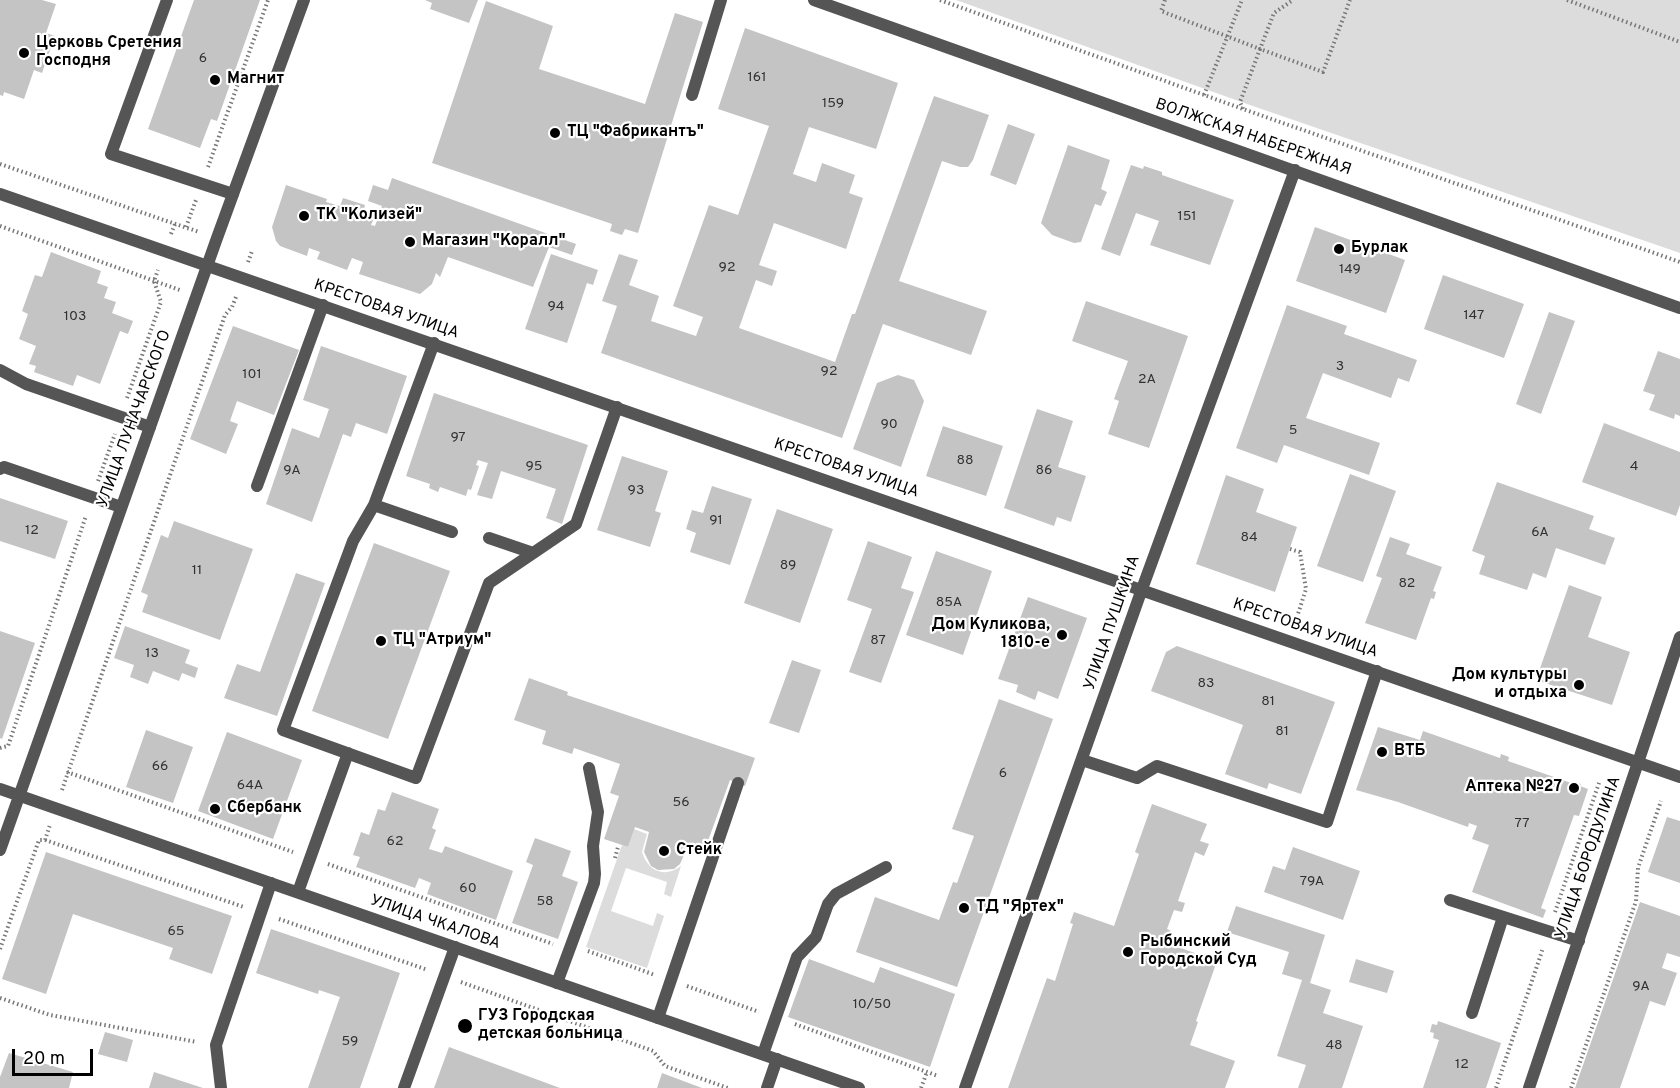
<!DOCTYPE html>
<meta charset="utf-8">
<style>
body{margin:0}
#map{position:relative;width:1680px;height:1088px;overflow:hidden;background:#fff;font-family:Overpass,sans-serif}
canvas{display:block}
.scale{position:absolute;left:12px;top:1049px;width:81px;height:27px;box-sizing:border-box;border:3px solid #000;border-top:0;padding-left:8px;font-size:18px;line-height:21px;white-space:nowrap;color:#000;-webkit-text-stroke:4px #fff;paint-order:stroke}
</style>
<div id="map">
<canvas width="1680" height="1088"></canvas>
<div class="scale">20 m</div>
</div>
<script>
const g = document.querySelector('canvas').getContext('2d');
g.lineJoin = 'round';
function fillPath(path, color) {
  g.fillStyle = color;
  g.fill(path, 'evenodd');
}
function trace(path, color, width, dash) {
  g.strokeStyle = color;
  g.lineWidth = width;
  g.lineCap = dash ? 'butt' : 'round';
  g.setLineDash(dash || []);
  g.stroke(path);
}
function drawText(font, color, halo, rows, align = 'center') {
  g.font = font + ' Overpass,sans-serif';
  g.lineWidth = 4.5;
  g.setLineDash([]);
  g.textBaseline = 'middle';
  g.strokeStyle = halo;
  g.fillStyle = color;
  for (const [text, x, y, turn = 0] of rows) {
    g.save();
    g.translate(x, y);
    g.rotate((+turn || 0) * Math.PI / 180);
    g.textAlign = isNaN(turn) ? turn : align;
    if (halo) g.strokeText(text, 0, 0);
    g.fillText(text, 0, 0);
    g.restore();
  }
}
fillPath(new Path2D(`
 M956 0H1680V253L1247 104Z
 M634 829 647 834 642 852C648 872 665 878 681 866L671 897 664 894 667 882 626 868 611 911 653 926 657 913 664 916 647 968 586 947 622 845 628 847Z`), '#dcdcdc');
fillPath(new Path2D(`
 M0 0H42L56 4 46 33 55 36 42 73 34 70 24 99 4 92 3 96 0 95Z
 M194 0H260L217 121 211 119 200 148 148 129Z
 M425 0H478L469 23 430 9 432 3Z
 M486 1 553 26 539 69 645 104 675 13 703 22 638 233 625 229 622 235 610 231 612 224 432 163Z
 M745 28 898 83 876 149 809 127 793 174 816 182 822 163 855 175 849 193 863 198 846 249 774 223 759 265 777 271 772 286 756 280 739 328 835 362 852 314H855L934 96 989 115 973 160 968 167H960L942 161 899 281 987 311 971 355 883 324 842 438 601 353 617 306 602 301 619 254 638 260 629 285 659 296 651 321 696 336 703 317 673 306 709 205 738 215 769 126 718 109Z
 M1008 124 1035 134 1016 185 990 175Z
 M1068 145 1110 160 1101 189 1107 192 1101 206 1095 204 1081 242 1074 243 1052 235 1041 223Z
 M1131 165 1143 169 1144 166 1162 172V175L1234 200 1210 265 1150 245 1159 221 1136 213 1120 256 1101 249Z
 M392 178 576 244 572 255 549 247 533 287 448 257 440 277 436 273 432 284 420 294 359 274 363 262 352 258 347 270 317 259 320 252 309 248 307 256 280 246 276 241 272 227 286 185 327 199 326 202 340 206 343 198 365 205 363 214 374 218 371 225 375 226 382 206 368 201 373 185 388 190Z
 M1315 227 1405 260 1386 313 1296 281Z
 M51 252 101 271 97 283 108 287 104 298 116 302 112 313 133 321 128 334 120 331 100 384 77 375 73 386 34 372 36 366 29 364 36 346 19 339 28 314 22 311 35 275 42 277Z
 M551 254 598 270 593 285 587 283 567 343 525 329Z
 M1443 275 1524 304 1504 358 1424 329Z
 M1086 301 1188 336 1149 448 1108 434 1119 401 1114 399 1128 361 1072 341Z
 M1287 305 1347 326 1344 334 1417 360 1409 382 1398 378 1391 398 1323 373 1306 418 1380 443 1369 475 1284 445 1277 463 1236 448Z
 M1549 312 1575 321 1541 414 1516 404Z
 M233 326 299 350 274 415 237 401 230 421 238 424 226 454 190 439Z
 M321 346 407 376 387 434 356 423 351 437 343 434 312 522 266 504 292 428 319 438 329 409 303 400Z
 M1658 351 1680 359V416L1675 414 1674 419 1649 410 1655 395 1643 391Z
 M898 375 914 380 924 401 901 467 853 449 877 383Z
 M434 393 588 445 562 524 546 518 556 489 501 471 492 499 477 495 488 463 478 460 476 465 479 466 471 490 468 489 466 496 440 487 438 492 429 488 430 484 406 476Z
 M1037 409 1073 421 1058 467 1086 476 1071 522 1057 517 1054 526 1004 508Z
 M1604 423 1680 452V505L1676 516 1582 482Z
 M943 426 1003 446 986 496 926 476Z
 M622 456 668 471 655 511 661 513 650 547 597 530Z
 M1350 474 1396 491 1363 582 1317 566Z
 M1226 475 1264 489 1256 512 1297 527 1275 592 1196 564Z
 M1497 482 1594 516 1589 529 1615 538 1605 565 1556 548 1546 578 1533 573 1527 590 1479 574 1485 556 1472 551Z
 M712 486 752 499 730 565 690 552 696 533 686 529 692 510 703 513Z
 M0 498 68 521 55 559 0 541Z
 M777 509 833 529 800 623 744 603Z
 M174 521 253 549 220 640 142 612 148 595 141 592 161 535 168 538Z
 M1390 537 1410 544 1406 554 1442 567 1433 591 1436 592 1434 599 1431 598 1416 640 1365 623 1382 578 1376 576Z
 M868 541 912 557 901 588 914 592 881 683 849 672 872 609 847 600Z
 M374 543 450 571 388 739 312 711Z
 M936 551 992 571 963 655 906 635Z
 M296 573 325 583 277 716 224 698 237 664 260 672Z
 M1569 585 1602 597 1588 637 1630 652 1612 705 1536 680Z
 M1028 597 1087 618 1058 699 1038 691 1035 700 1016 692 1018 685 998 679Z
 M125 626 190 650 185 663 198 668 195 678 182 673 179 681 153 671 148 684 130 677 134 665 114 658Z
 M0 631 35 643 2 739 0 738Z
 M1177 646 1335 702 1301 794 1269 783 1267 789 1225 774 1243 725 1151 691 1166 652Z
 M792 660 821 670 799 733 769 723Z
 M529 678 568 692 567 695 755 758 745 786 730 780 704 852 688 846 680 864 674 869 658 870 651 866 644 852 649 832 635 827 628 847 604 839 619 796 610 793 620 764 574 748 572 754 542 744 546 731 514 720Z
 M999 699 1053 719 957 987 856 952 875 897 939 920 953 882 957 883 974 836 952 829Z
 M1378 727 1420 740 1423 731 1500 758 1501 754 1509 757 1508 761 1574 784 1575 782 1581 784 1580 786 1588 789 1579 816 1574 815 1541 908 1546 910 1543 918 1472 892 1489 845 1472 839 1477 826 1469 823 1468 827 1398 802 1356 790Z
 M146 730 193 747 173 803 126 787Z
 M227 732 302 760 273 839 198 811Z
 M392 792 439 809 432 828 436 830 429 849 442 853 445 846 513 871 496 920 427 894 431 883 419 878 415 888 356 867 360 857 353 855 361 832 369 835 378 809 385 811Z
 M1152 804 1207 824 1200 841 1209 844 1204 856 1195 852 1178 901 1185 903 1182 912 1174 910 1167 929 1171 931 1167 943 1217 961 1196 1021 1198 1022 1190 1045 1235 1061 1225 1088H1008L1047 978 1055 981 1073 924 1070 923 1074 912 1114 926 1139 854 1135 852Z
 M1667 817 1680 821V883L1648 872Z
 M535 838 571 851 562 876 578 882 558 939 512 923 533 865 526 862Z
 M1293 847 1360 871 1343 920 1264 892 1273 866 1285 870Z
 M46 852 232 916 212 974 169 959 173 948 73 914 46 994 2 979Z
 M1640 902 1680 916V957L1667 953 1662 968 1677 973 1665 1006 1650 1001 1620 1088H1575Z
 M1236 906 1325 935 1310 983 1331 990 1323 1013 1363 1026 1342 1088H1298L1306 1065 1277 1056 1302 980 1282 974 1289 952 1227 932Z
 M271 929 400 973 360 1088H308L340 997 319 990 318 994 256 973Z
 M809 959 874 983 880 967 955 994 930 1067 788 1017Z
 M1356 959 1394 971 1387 993 1349 982Z
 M1438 1021 1501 1043 1486 1088H1423L1439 1040 1433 1038 1434 1033 1430 1032 1432 1024 1437 1025Z
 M105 1032 133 1040 127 1062 98 1054Z
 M449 1047 560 1088H434Z
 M9 1053 73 1072 69 1088H0V1077Z
 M154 1072 203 1088H149Z
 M662 1073 702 1088H657Z`), '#c4c4c4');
trace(new Path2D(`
 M940 0 1243 109 1680 262
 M1165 0 1161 11 1260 49 1274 13 1293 0
 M1567 0 1680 42
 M1204 95 1242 0
 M1243 109 1240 102 1260 49 1323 72 1350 0
 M0 164 199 232
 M208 167 268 0
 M0 226 180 290
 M186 227 196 200
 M171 234 175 224
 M248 262 252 251
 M127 398 161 302 154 281 158 270
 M98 481 115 434
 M1290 549 1300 552 1306 589 1298 614
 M0 748 8 746 86 516
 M67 772 293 852
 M62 790 225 315 232 307 236 297
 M45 840 244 907
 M615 858 618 847
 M328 864 553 944
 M1555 912 1600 780
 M279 919 428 970
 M0 949 39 840H45L50 825
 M588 951 655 975
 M461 982 653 1051 665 1066 728 1088
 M687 986 759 1012
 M0 998 50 1015 197 1042
 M795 1024 938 1076
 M921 1088 927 1072
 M1496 1088 1543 948
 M1571 1088 1636 901 1638 868 1661 801`), '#777', 4, [1.5, 3]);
trace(new Path2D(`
 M167 0 111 154 233 194
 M692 95 721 0
 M434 343 374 505 452 532
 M0 370 26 384 150 427
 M0 469 4 467 121 507
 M257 486 323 305
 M374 505 353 541 283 730 416 778 489 583 576 524 617 407
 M489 538 533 553
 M1082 760 1137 778 1157 766 1327 822 1377 671
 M298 892 348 753
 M1450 900 1579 941
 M557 983 594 883 595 874 593 846 598 812 589 768
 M1472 1013 1503 917
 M658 1018 738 783
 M763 1054 797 957 816 937 828 904 836 894 886 867
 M221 1088 216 1045 271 883
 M404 1088 455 947
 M767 1088 777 1059`), '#555', 12);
trace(new Path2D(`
 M1529 1088 1680 637`), '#555', 12);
trace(new Path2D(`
 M814 0 1680 308
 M0 194 1680 777
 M0 789 859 1088
 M0 850 217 238 304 0
 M965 1088 1142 589 1295 170`), '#555', 12);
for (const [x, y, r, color] of [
 [24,53,6,"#000"],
 [215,80,6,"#000"],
 [555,133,6,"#000"],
 [304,216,6,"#000"],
 [410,242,6,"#000"],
 [1339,249,6,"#000"],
 [1062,635,6,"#000"],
 [381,641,6,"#000"],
 [1579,685,6,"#000"],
 [1382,752,6,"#000"],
 [1574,788,6,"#000"],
 [215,809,6,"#000"],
 [664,851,6,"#000"],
 [964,908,6,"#000"],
 [1128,952,6,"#000"],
 [465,1026,8,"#000"]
]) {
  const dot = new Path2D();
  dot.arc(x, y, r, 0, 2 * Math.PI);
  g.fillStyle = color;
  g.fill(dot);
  trace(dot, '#fff', 2);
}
drawText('14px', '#313131', null, [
 ["6",203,59],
 ["161",757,78],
 ["159",833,104],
 ["151",1187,217],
 ["92",727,268],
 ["149",1350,270],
 ["94",556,307],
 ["147",1474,316],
 ["103",75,317],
 ["3",1340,367],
 ["92",829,372],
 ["101",252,375],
 ["2А",1147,380],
 ["90",889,425],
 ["5",1293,431],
 ["97",458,438],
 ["88",965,461],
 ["95",534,467],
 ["4",1634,467],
 ["9А",292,471],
 ["86",1044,471],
 ["93",636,491],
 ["91",716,521],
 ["12",32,531],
 ["6А",1540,533],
 ["84",1249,538],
 ["89",788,566],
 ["11",197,571],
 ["82",1407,584],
 ["85А",949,603],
 ["87",878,641],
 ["13",152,654],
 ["83",1206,684],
 ["81",1268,702],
 ["81",1282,732],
 ["66",160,767],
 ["6",1003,774],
 ["64А",250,786],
 ["56",681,803],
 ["77",1522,824],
 ["62",395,842],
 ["79А",1312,882],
 ["60",468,889],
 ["58",545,902],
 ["65",176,932],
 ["9А",1641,987],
 ["10/50",872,1005],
 ["59",350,1042],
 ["48",1334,1046],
 ["12",1462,1065]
]);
drawText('bold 16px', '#000', '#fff', [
 ["Церковь Сретения",36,44],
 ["Господня",36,62],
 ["Магнит",227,80],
 ["ТЦ \"Фабрикантъ\"",567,133],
 ["ТК \"Колизей\"",316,216],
 ["Магазин \"Коралл\"",422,242],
 ["Бурлак",1351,249],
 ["Дом Куликова,",1050,626,"right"],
 ["1810-е",1050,644,"right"],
 ["ТЦ \"Атриум\"",393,641],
 ["Дом культуры",1567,676,"right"],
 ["и отдыха",1567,694,"right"],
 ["ВТБ",1394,752],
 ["Аптека №27",1562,788,"right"],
 ["Сбербанк",227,809],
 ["Стейк",676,851],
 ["ТД \"Яртех\"",976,908],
 ["Рыбинский",1140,943],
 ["Городской Суд",1140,961],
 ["ГУЗ Городская",478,1017],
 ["детская больница",478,1035]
], 'left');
drawText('16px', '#000', '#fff', [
 ["ВОЛЖСКАЯ НАБЕРЕЖНАЯ",1253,138,19],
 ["КРЕСТОВАЯ УЛИЦА",386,310,19],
 ["УЛИЦА ЛУНАЧАРСКОГО",135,419,-70],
 ["КРЕСТОВАЯ УЛИЦА",846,469,19],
 ["УЛИЦА ПУШКИНА",1113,623,-71],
 ["КРЕСТОВАЯ УЛИЦА",1305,629,19],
 ["УЛИЦА БОРОДУЛИНА",1589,858,-71],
 ["УЛИЦА ЧКАЛОВА",435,923,19]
]);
</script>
